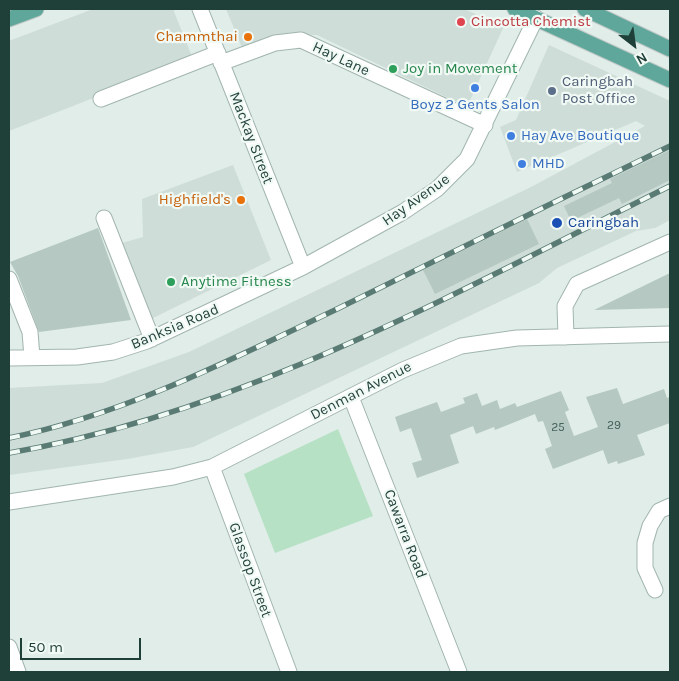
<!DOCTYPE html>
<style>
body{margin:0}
#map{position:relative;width:679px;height:681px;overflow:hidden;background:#e0ede8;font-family:Karla,sans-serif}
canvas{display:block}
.frame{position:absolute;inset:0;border:10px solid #1f3f39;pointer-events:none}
.north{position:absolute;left:609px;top:20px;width:50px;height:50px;-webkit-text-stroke:4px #f1f9f5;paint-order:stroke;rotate:150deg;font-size:14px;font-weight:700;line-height:20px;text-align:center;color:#1f3f39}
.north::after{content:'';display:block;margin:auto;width:18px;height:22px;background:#1f3f39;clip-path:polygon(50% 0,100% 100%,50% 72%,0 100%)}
.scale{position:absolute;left:20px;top:638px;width:121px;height:22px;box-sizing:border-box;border:2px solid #1f3f39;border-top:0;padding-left:6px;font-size:15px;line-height:18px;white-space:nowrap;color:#1f3f39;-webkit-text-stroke:4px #f1f9f5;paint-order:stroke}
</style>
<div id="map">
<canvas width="679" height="681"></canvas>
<div class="frame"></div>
<div class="north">N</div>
<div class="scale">50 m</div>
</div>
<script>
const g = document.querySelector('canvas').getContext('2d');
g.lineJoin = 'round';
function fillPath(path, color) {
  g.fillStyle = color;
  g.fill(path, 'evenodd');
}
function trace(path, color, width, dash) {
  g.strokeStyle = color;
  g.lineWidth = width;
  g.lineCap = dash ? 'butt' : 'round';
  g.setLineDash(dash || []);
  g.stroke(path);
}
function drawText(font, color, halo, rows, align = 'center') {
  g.font = font + ' Karla,sans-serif';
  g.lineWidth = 4.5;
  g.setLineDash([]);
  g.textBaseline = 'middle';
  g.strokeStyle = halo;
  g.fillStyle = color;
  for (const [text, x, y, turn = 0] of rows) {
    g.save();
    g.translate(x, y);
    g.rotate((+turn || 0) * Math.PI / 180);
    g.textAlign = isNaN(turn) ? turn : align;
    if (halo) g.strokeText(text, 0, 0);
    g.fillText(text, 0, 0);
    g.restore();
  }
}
fillPath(new Path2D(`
 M93 9H173L193 59 9 131V41Z
 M226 9H464L504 26 467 107 317 35 282 34 243 50Z
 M549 45 670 101V220L655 228 636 231 557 268 539 283 193 447 127 459 9 475V388L102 383 189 352 533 186 645 126 636 121 517 172 500 127 516 120Z
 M233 165 271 260 151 319 122 243 143 237 142 199Z`), '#ceddd7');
fillPath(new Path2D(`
 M338 429 373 516 275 553 244 474Z`), '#b6e1c5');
fillPath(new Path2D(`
 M670 150V180L622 204 619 198 571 221 564 206 612 183 610 179Z
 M527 219 539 244 435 294 423 270Z
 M98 228 131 320 39 332 18 276 10 262Z
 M670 273V308L594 310Z
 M617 388 623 404 664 389 667 398 670 397V423L637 435 645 455 618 464 617 461 608 464 603 450 553 469 545 449 552 446 543 421 538 422 535 414 495 430 494 427 476 434 473 426 450 435 459 463 417 478 412 463 422 460 411 428 400 432 395 417 437 402 441 412 465 403 463 398 477 393 482 406 497 400 500 409 515 403 517 407 561 391 569 410 565 412 574 436 598 427 586 397Z`), '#b5c8c1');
const minor = new Path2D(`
 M200 9 303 267
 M221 63 275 43 301 40 485 125
 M101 99 218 53
 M104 218 152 339
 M9 279 30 332 32 357
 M566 337 565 306 577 284 670 242
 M9 358 77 357 113 352 147 341 303 267 403 212 437 189 467 159 536 18
 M351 397 459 672
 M212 467 289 672
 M9 502 173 477 212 467 403 370 461 346 517 338 670 334
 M655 590 645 568V543L650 526 659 511 670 506
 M9 647 18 672`);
const major = new Path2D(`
 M515 9 670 80
 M585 9 670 49
 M9 19 36 9`);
trace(minor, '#a2b5b0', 17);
trace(major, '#c0c9c8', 17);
trace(minor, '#fff', 15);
trace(major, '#5fa79a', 15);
const rail = new Path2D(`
 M9 438C123 415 230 360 335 310 447 255 558 200 670 146
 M9 453C245 412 458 291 670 186`);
trace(rail, '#597b74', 5.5);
trace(rail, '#f1f9f5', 4, [11]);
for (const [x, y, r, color] of [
 [461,22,5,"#e0444e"],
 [248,37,5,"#e8710a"],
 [393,69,5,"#2e9e5b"],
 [475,88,5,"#3f7fe0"],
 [552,91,5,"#5c6f8a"],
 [511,136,5,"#3f7fe0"],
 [522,164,5,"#3f7fe0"],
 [241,200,5,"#e8710a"],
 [557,223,6,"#1a4fb4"],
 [171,282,5,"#2e9e5b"]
]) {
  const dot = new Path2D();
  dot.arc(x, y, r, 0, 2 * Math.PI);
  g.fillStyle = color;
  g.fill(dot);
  trace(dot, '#f1f9f5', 2);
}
drawText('12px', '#44615b', null, [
 ["29",614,426],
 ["25",558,428]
]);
drawText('15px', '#be3a42', '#f1f9f5', [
 ["Cincotta Chemist",471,22]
], 'left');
drawText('15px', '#c56008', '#f1f9f5', [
 ["Chammthai",238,37],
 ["Highfield's",231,200]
], 'right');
drawText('15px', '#1f3f39', '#f1f9f5', [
 ["Hay Lane",341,59,25],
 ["Mackay Street",251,138,69],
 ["Hay Avenue",416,200,-35],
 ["Banksia Road",175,327,-23],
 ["Denman Avenue",361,391,-27],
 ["Cawarra Road",405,534,69],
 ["Glassop Street",250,570,70]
]);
drawText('15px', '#27864d', '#f1f9f5', [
 ["Joy in Movement",403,69],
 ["Anytime Fitness",181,282]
], 'left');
drawText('15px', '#4e5e75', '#f1f9f5', [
 ["Caringbah",562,82],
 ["Post Office",562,99]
], 'left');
drawText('15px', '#366cbe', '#f1f9f5', [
 ["Boyz 2 Gents Salon",475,105,"center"],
 ["Hay Ave Boutique",521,136],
 ["MHD",532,164]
], 'left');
drawText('15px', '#164399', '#f1f9f5', [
 ["Caringbah",568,223]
], 'left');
</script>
